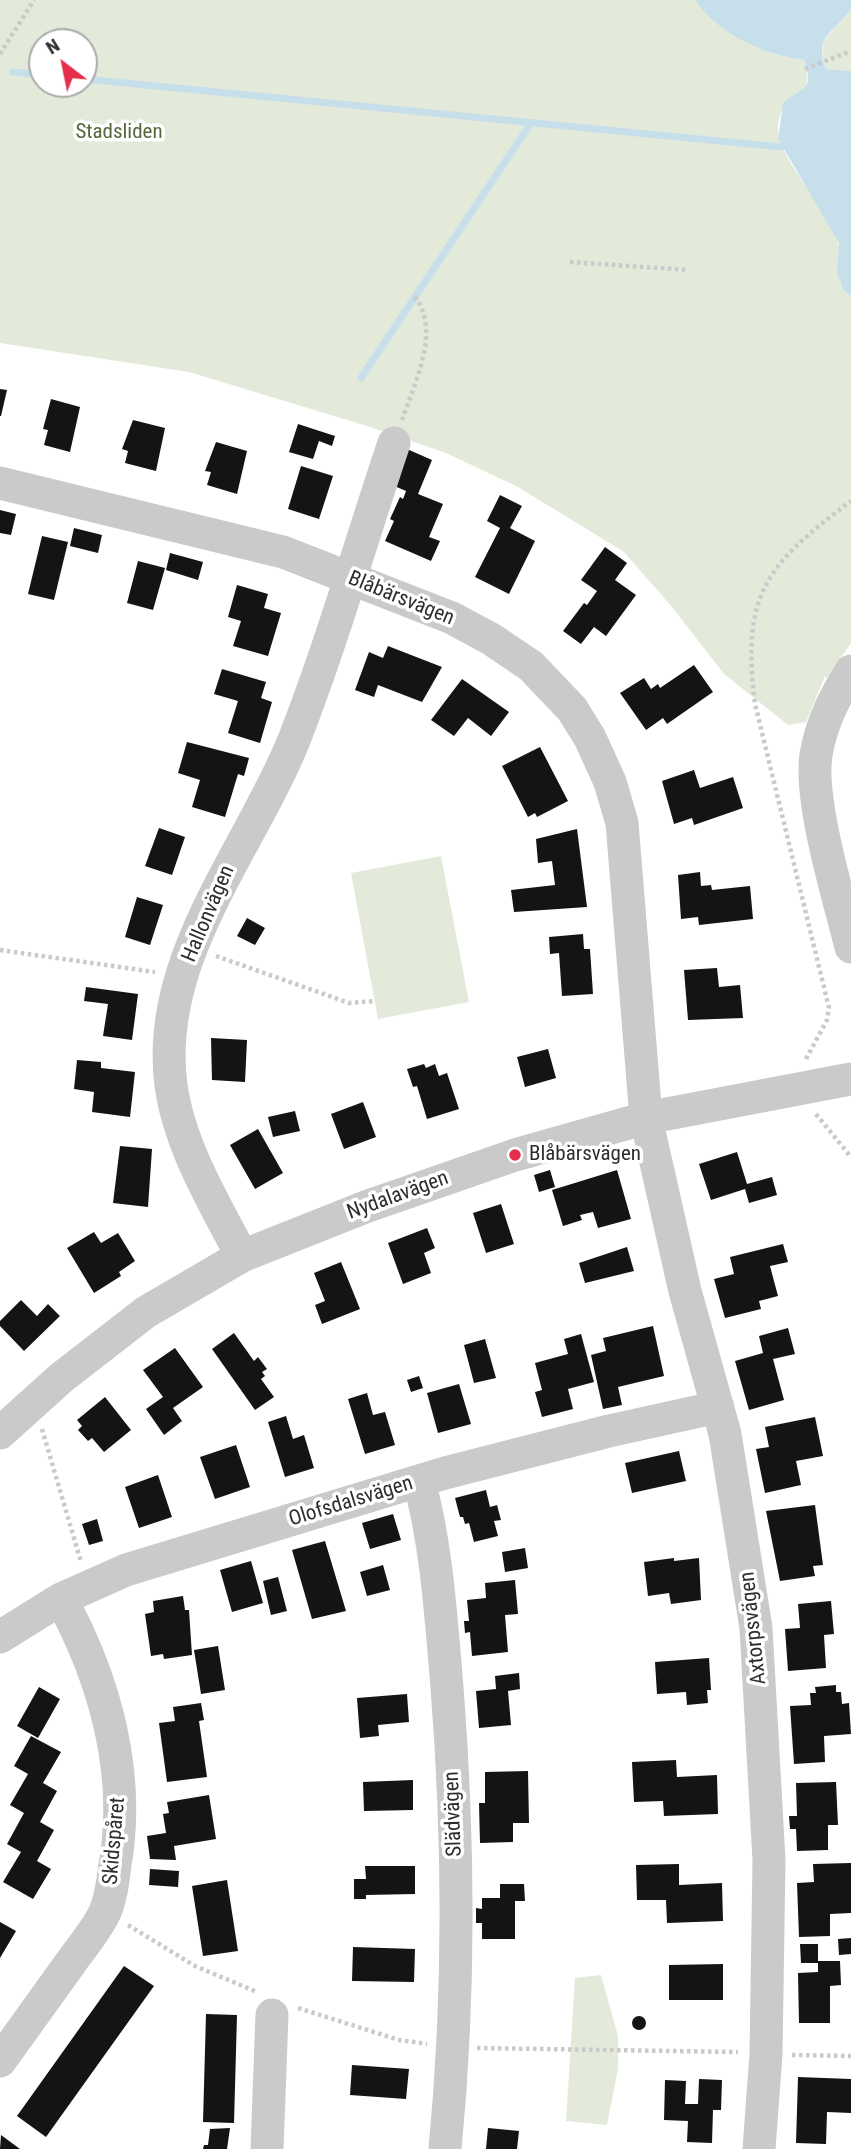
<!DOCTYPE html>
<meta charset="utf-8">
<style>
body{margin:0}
#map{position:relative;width:851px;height:2149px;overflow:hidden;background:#fff;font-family:"Roboto Condensed",sans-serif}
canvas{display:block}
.north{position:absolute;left:28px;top:28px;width:70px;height:70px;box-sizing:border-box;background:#fff;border:2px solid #ababab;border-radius:50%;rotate:328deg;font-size:19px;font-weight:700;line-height:28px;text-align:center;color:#2d2d2d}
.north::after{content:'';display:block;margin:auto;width:24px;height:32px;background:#e32f4c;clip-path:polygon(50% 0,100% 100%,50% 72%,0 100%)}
</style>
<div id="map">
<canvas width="851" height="2149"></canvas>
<div class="north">N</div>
</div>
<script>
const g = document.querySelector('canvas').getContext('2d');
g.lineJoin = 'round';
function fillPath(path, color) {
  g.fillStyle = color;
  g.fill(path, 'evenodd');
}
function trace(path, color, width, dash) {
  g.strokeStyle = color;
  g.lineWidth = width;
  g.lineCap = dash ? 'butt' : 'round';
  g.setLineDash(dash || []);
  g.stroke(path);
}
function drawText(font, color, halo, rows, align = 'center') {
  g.font = font + ' "Roboto Condensed",sans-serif';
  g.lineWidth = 7;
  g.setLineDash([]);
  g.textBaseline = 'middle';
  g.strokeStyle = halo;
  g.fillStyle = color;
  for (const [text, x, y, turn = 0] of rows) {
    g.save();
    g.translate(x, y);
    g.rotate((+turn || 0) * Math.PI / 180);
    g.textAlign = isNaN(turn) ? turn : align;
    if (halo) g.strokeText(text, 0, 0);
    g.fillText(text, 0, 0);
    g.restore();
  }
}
fillPath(new Path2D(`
 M0 0H695C716 30 769 57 804 60 819 103 782 84 778 127 776 157 829 209 838 242 844 262 830 280 851 296V643L827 678 825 676 806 722 788 725 724 674 672 607 624 552 518 487 446 453 367 426 189 372 0 343ZM42 42H84V84H42Z
 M851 9V71L826 69C814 34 835 35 851 9Z
 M441 856 469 1002 378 1019 351 873Z
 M601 1975 618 2036V2069L607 2125 566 2121 575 1978Z`), '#e4eada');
fillPath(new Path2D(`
 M695 0H851V9C835 34 813 34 826 69L851 71V296L844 291 837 273 839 243 778 139 783 103C803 86 815 91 804 60 765 55 718 34 695 0Z`), '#c6dfea');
trace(new Path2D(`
 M13 72 42 75
 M84 79 781 147
 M361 378 531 123`), '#c6dfea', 7);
fillPath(new Path2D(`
 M0 389 7 390 1 416H0Z
 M51 399 80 407 70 452 44 445 48 430 43 429Z
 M133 420 165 428 156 471 125 463 128 451 122 449Z
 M298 424 335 436 332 446 319 441 313 459 289 452Z
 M216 442 247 451 237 494 207 485 211 472 205 471Z
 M407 449 432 460 418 494 443 504 429 537 440 541 431 561 385 541 394 521 390 519 400 497 403 499 406 491 392 485Z
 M301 466 333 476 319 519 288 509Z
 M500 495 522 506 510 528 535 541 509 594 475 577 500 528 487 521Z
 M0 510 16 514 11 535 0 533Z
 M74 528 102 535 98 553 70 546Z
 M42 536 68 542 54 600 28 594Z
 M605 547 627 563 615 580 636 595 606 636 594 627 581 644 563 631 584 603 587 605 597 591 581 580Z
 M170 553 203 562 198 580 166 570Z
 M138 561 165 568 153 610 127 603Z
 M237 585 268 594 264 608 281 613 268 656 233 646 241 621 228 617Z
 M388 646 442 667 422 702 378 685 374 697 355 690 369 652 383 658Z
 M694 665 713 692 667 724 663 718 646 730 620 693 644 678 651 689 658 684 660 688Z
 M222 669 266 682 261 698 272 702 260 743 228 733 238 701 214 694Z
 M462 679 509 712 491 736 468 718 454 736 431 720Z
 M187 742 249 758 244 776 238 774 225 817 192 807 200 780 178 773Z
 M540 747 568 801 537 817 535 813 528 817 502 766Z
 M694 770 700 788 733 777 743 808 694 825 692 818 674 824 662 781Z
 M159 828 185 837 172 875 145 866Z
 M577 829 587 907 514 912 511 890 555 885 552 861 538 863 536 839Z
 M700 872 701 886 711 885 712 890 750 886 753 919 699 925 698 917 681 919 678 875Z
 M137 897 163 905 150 945 125 937Z
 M247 918 265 928 255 945 237 936Z
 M583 934 584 949H590L593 994 562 996 559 953 550 954 549 937Z
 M717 968 719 987 740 985 743 1018 688 1020 684 970Z
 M86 987 138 994 132 1040 103 1036 108 1004 84 1001Z
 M211 1038 247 1040 245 1082 212 1080Z
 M548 1049 556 1078 525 1087 517 1057Z
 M77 1060 101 1062V1068L135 1072 130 1117 92 1112 94 1092 74 1089Z
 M424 1064 426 1068 435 1064 439 1076 447 1073 459 1109 427 1119 417 1086 413 1087 407 1069Z
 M363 1102 376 1137 344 1149 331 1114Z
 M295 1111 300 1131 273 1137 268 1117Z
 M258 1129 283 1173 255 1189 230 1145Z
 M120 1146 152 1149 148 1207 113 1203Z
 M737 1152 747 1184 772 1177 777 1195 749 1203 745 1189 711 1200 699 1164Z
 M550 1170 555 1187 539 1192 534 1175Z
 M617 1170 631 1219 598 1228 593 1212 580 1215 582 1220 563 1226 552 1190Z
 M501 1204 514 1244 486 1253 473 1213Z
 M427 1228 435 1248 424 1253 431 1273 403 1284 388 1243Z
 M94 1232 101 1243 118 1233 135 1261 119 1272 121 1276 94 1293 67 1248Z
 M783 1244 788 1262 770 1266 778 1296 759 1301 761 1309 725 1318 714 1279 734 1274 730 1257Z
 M627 1247 634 1271 585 1283 579 1263Z
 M341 1262 360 1309 322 1324 315 1305 325 1301 314 1273Z
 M21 1300 37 1316 48 1304 60 1316 24 1351 0 1326V1321Z
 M653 1326 664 1376 618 1387 622 1405 603 1409 591 1355 606 1351 603 1338Z
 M788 1328 795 1354 773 1359 784 1400 749 1410 735 1361 763 1353 759 1336Z
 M234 1333 254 1361 258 1357 267 1369 262 1372 265 1376 261 1379 274 1397 255 1410 212 1349Z
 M581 1334 594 1382 568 1389 573 1409 542 1417 535 1392 542 1390 535 1363 568 1354 564 1339Z
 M485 1339 496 1378 474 1383 464 1345Z
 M175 1348 203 1387 173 1408 182 1421 164 1435 146 1409 163 1397 143 1370Z
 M419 1376 423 1388 411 1392 407 1380Z
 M459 1384 471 1424 438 1433 427 1393Z
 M367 1393 373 1415 385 1412 395 1445 365 1454 348 1399Z
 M105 1397 131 1430 104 1452 92 1438 88 1441 78 1430 82 1426 77 1420Z
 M286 1416 293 1439 304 1435 314 1468 285 1477 268 1422Z
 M815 1417 823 1456 796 1461 801 1485 765 1493 756 1449 769 1447 765 1427Z
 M236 1445 250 1487 215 1499 200 1457Z
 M679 1451 686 1481 632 1493 625 1463Z
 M158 1475 172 1517 139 1528 125 1487Z
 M486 1490 490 1507 497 1505 501 1520 494 1521 498 1536 474 1542 469 1523 465 1524 463 1517H460L455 1498Z
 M815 1505 823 1565 813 1566 815 1576 780 1581 766 1511Z
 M393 1514 401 1540 370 1549 362 1523Z
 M97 1519 103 1541 89 1545 82 1524Z
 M325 1541 346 1611 312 1619 292 1550Z
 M525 1548 528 1568 505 1572 502 1552Z
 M674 1558V1561L699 1558 701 1600 671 1604 669 1593 648 1596 644 1562Z
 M251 1561 263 1603 232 1612 220 1570Z
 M383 1565 390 1590 367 1596 360 1572Z
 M278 1577 287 1611 271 1615 263 1581Z
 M515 1580 518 1614 505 1615 508 1652 472 1656 470 1632 465 1633 464 1621H469L467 1600 486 1598 485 1583Z
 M183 1596 185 1610H189L192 1655 164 1659 163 1654 151 1656 145 1614 154 1612 153 1601Z
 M831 1601 834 1634 824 1635 826 1668 788 1671 785 1629 800 1628 798 1604Z
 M218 1646 225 1690 201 1694 194 1650Z
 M709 1658 711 1690H707L708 1703 687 1705 686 1692 657 1694 655 1662Z
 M519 1673 520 1689 508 1691 511 1725 479 1728 476 1691 496 1689 495 1676Z
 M836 1685V1692H841L842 1704 849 1703 851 1734 824 1736 825 1762 794 1764 790 1706 811 1705 810 1693H816L815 1687Z
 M39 1687 60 1699 38 1738 17 1726Z
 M407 1694 409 1722 378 1725 379 1736 360 1738 357 1698Z
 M201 1703 204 1720 199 1721 207 1777 167 1782 159 1723 175 1721 173 1707Z
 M31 1736 61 1752 43 1783 57 1791 40 1822 54 1830 37 1861 51 1869 33 1899 3 1882 21 1852 7 1844 24 1813 10 1805 28 1774 14 1766Z
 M676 1760 677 1777 717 1775 718 1814 664 1816 663 1801 634 1802 632 1762Z
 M528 1771 529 1823H513V1842L480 1843 479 1803H485V1772Z
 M413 1780V1810L364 1811 363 1782Z
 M836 1782 838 1825H828V1850L797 1851 796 1829H790L789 1816H797L796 1783Z
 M209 1795 216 1839 174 1846 176 1860 150 1859 147 1836 166 1833 163 1814 169 1813 167 1802Z
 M851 1863V1913L830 1914V1936L799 1937 797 1883 814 1882 813 1864Z
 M679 1864V1885L722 1883 723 1921 667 1923 666 1900H637L636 1865Z
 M365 1866H415V1894L366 1895V1899H354V1879H366Z
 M150 1869 179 1871 178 1887 149 1885Z
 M227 1880 238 1951 203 1956 192 1886Z
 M500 1884H524L525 1901H515V1939H482V1923H476V1908L482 1909V1898H500Z
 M0 1922 16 1931 0 1958Z
 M851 1938V1954L839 1955 838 1939Z
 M800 1944H818V1961H840L841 1985 830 1986V2023H799L798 1973 818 1972V1963H801Z
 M353 1947 415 1949 414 1982 352 1981Z
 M723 1964V2000H669V1965Z
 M124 1966 154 1986 46 2137 17 2116Z
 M206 2014 237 2015 234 2123 203 2122Z
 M632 2023a7 7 0 1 1 14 0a7 7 0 1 1-14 0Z
 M352 2065 409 2069 406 2099 350 2095Z
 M798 2077 851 2079V2113L827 2112 826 2144 796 2143Z
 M699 2079 722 2080 721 2110H713L712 2143 687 2142 688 2121 664 2120 665 2080 686 2081 685 2104H698Z
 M230 2128 227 2149H203L204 2145H208L210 2129Z
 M488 2128 519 2131 517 2149H486Z
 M1 2135 20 2149H0Z`), '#141414');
trace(new Path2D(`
 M0 54 34 0
 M805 69 851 51
 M570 262 689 270
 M402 420C414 384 443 328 413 295
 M0 950 155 972
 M216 956 349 1003 375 1001
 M806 1059 827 1020 829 1008 755 704C741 594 766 565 851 501
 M816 1114 851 1157
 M42 1429 81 1562
 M128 1925 195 1966 257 1992
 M298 2008 399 2040 427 2044
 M477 2048 738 2052
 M792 2055 851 2056`), '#cacaca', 4.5, [3.5, 3.5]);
trace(new Path2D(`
 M0 483 283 552 452 618 491 639 531 666 572 709 590 738 610 782 622 823 646 1118 685 1291 725 1434 756 1628 769 1860 766 2054 759 2149
 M851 671C834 698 821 724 816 755 809 801 839 899 851 947
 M242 1256C214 1203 179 1145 171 1085 154 959 250 849 294 740 332 643 361 541 394 443
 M0 1433 61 1378 146 1312 242 1256 368 1206 515 1155 646 1118 851 1079
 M419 1481C437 1547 441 1618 447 1687 459 1841 460 1995 445 2149
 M0 1637 61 1599 126 1570 445 1473 609 1431 718 1407
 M0 2061C23 2029 46 1997 69 1965 81 1948 96 1931 105 1912 111 1898 113 1881 115 1865 131 1773 105 1680 61 1599
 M267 2149 272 2015`), '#cacaca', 33);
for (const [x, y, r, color] of [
 [515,1155,7,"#e32f4c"]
]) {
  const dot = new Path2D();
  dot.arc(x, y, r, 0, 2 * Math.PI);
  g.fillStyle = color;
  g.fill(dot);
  trace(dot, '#fff', 2.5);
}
drawText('21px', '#54683b', '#fff', [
 ["Stadsliden",119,133]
]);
drawText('21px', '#2d2d2d', '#fff', [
 ["Blåbärsvägen",401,599,22],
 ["Hallonvägen",209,914,-67],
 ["Nydalavägen",398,1196,-20],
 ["Olofsdalsvägen",351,1502,-17],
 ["Axtorpsvägen",754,1628,-96],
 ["Slädvägen",454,1814,-92],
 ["Skidspåret",115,1841,-85]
]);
drawText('21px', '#2d2d2d', '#fff', [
 ["Blåbärsvägen",529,1155]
], 'left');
</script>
